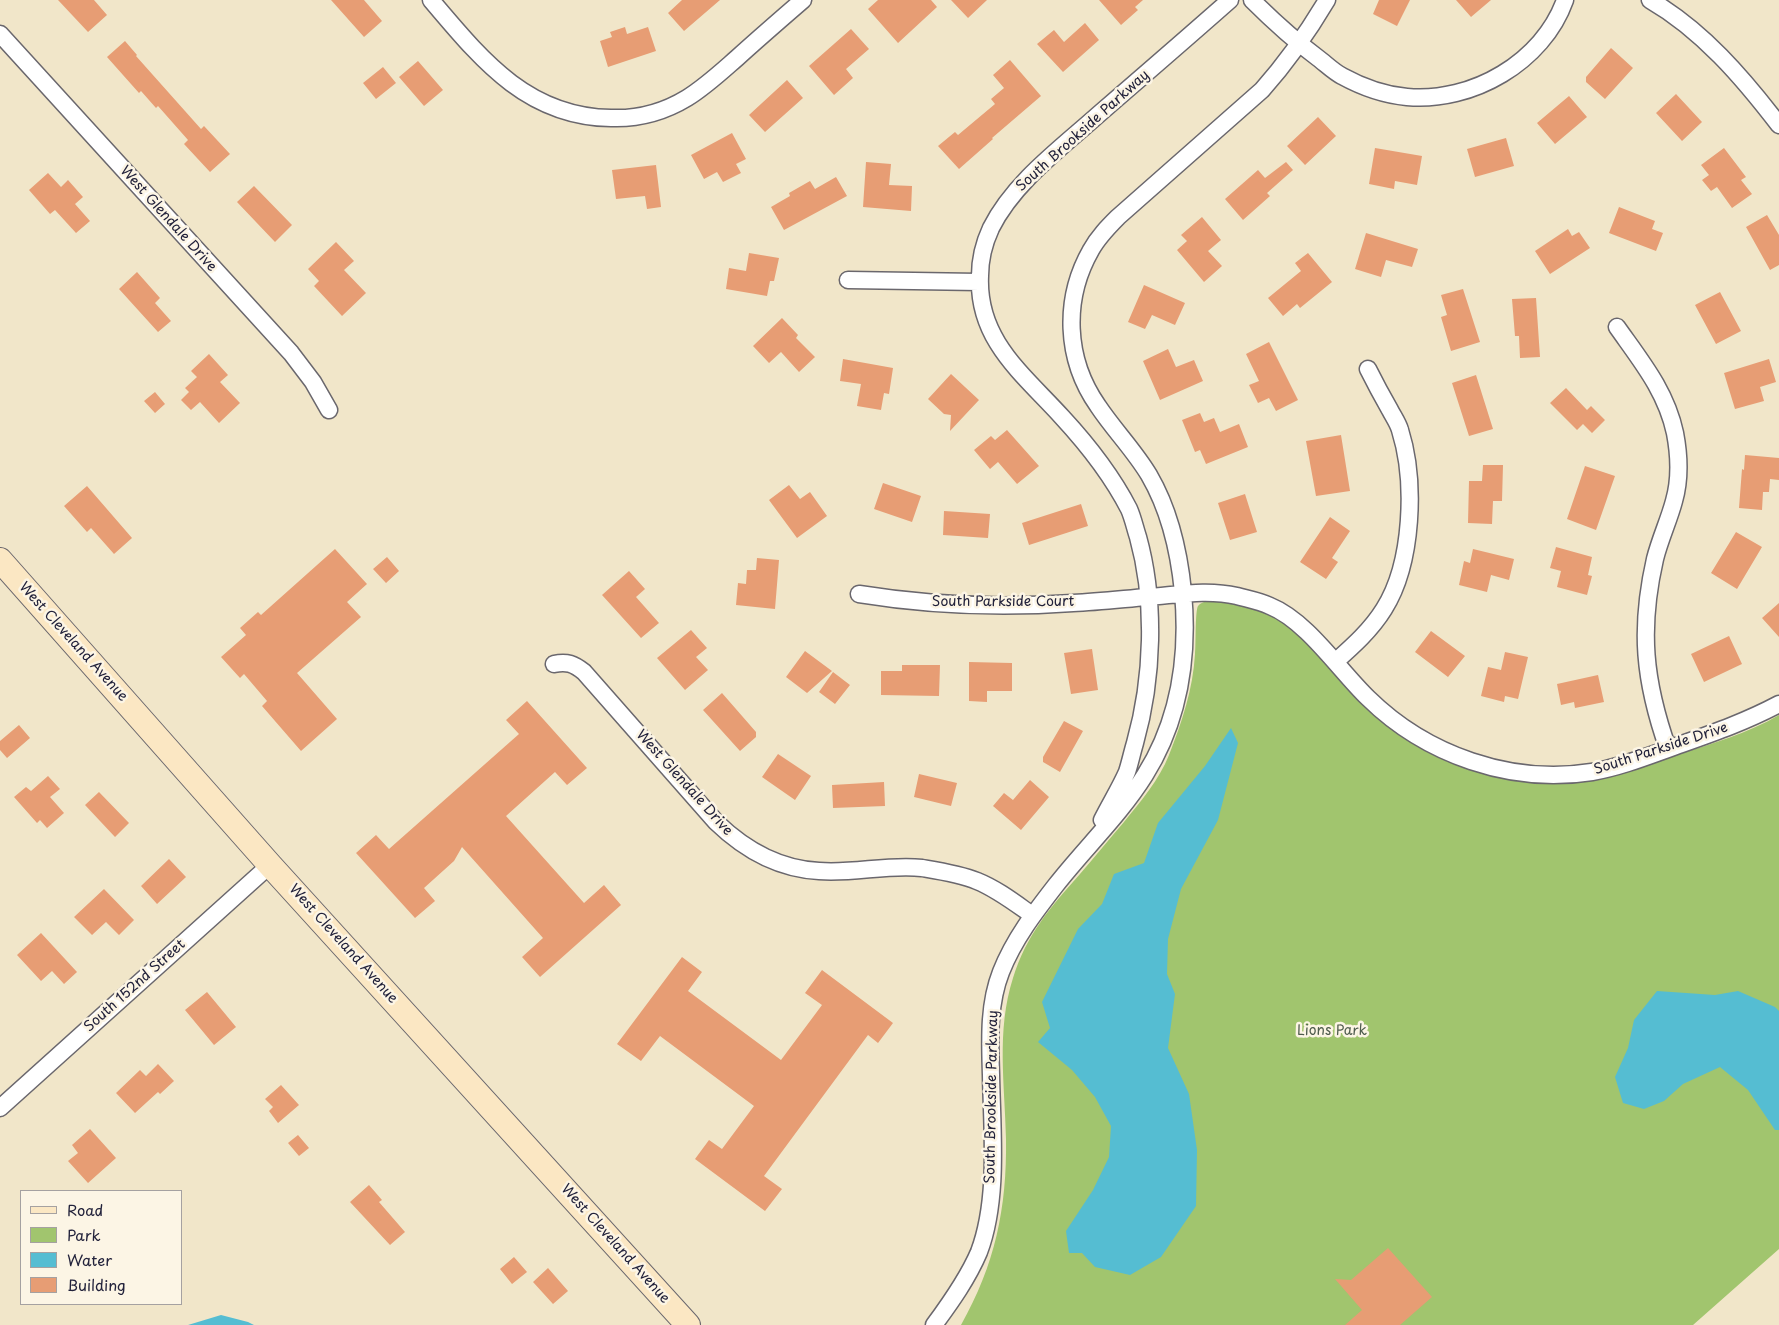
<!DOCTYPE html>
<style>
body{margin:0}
#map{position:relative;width:1779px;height:1325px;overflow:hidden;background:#f1e6c9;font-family:"Playpen Sans",sans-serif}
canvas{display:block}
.legend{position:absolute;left:20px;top:1190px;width:162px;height:115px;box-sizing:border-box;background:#fcf5e5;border:1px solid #a5a1a1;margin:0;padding:6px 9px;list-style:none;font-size:15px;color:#22223b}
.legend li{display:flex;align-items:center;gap:10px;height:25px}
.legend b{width:25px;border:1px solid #a5a1a1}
</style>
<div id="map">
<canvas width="1779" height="1325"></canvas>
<ul class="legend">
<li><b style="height:6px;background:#fbe7c3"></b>Road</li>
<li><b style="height:14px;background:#a1c56e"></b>Park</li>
<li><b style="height:14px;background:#55bdd2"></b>Water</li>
<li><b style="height:14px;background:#e79d74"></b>Building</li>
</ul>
</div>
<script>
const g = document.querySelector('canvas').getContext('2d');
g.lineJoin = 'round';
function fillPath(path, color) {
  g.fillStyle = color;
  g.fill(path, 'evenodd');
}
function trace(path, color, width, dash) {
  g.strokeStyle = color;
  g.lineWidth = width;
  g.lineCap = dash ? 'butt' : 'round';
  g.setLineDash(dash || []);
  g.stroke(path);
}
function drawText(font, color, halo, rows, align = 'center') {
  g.font = font + ' "Playpen Sans",sans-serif';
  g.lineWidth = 5;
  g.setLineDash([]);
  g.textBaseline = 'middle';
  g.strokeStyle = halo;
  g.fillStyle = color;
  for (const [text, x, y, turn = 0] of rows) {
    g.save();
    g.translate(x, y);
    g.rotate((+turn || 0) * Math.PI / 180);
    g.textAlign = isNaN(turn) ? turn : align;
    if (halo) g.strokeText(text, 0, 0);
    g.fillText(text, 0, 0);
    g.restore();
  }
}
fillPath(new Path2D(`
 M1217 600C1240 605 1265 609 1285 623 1320 646 1344 691 1377 718 1433 762 1506 791 1578 782 1612 777 1644 765 1677 755 1710 744 1749 733 1779 715V1249L1693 1325H961C995 1265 1007 1208 1006 1139 1005 1085 996 1031 1013 978 1027 934 1049 909 1080 874 1095 857 1109 839 1124 822 1141 801 1159 780 1169 755 1182 722 1193 689 1195 654 1196 645 1195 611 1198 606 1203 600 1211 601 1217 600Z`), '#a1c56e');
fillPath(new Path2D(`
 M1231 728 1238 743 1218 820 1181 889 1168 939 1167 974 1175 994 1168 1048 1189 1094 1197 1150 1196 1206 1161 1257 1130 1275 1095 1267 1082 1253H1069L1066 1231 1093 1190 1109 1157 1111 1126 1095 1097 1072 1070 1038 1042 1050 1028 1042 1002 1078 929 1102 904 1114 874 1144 863 1158 823 1205 766Z
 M1657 991 1715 995 1738 991 1775 1007 1779 1011V1130H1775L1748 1090 1720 1067 1683 1084 1664 1101 1644 1109 1623 1103 1615 1077 1628 1048 1634 1020Z
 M221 1315 248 1322 254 1325H188Z`), '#55bdd2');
fillPath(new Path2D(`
 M58 0H94L107 15 88 32Z
 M331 0H364L382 21 364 37Z
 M682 0H720L684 31 668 13Z
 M878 0H931L937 7 898 43 868 9Z
 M951 0H987L968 18Z
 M1099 0H1143L1135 7 1138 10 1121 25Z
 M1379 0H1410L1397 26 1373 14Z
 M1456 0H1491L1471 17Z
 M1085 23 1099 40 1063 72 1037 44 1054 30 1064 42Z
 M625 27 627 34 648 27 656 51 608 67 600 41 612 37 610 32Z
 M851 29 869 49 846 69 853 78 834 95 809 66Z
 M125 41 137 55 136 56 185 111 201 129 204 126 230 154 210 172 184 144 188 140 158 106 156 108 141 91 139 93 107 57Z
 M1611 48 1633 68 1605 99 1586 82V77Z
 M1010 60 1041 96 992 138 993 139 959 169 938 146 955 132 958 135 995 104 991 99 1004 88 993 75Z
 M418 61 443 90 424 106 399 77Z
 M383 67 396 83 376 99 363 83Z
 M787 80 803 98 765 132 749 115Z
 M1676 94 1702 122 1682 141 1656 113Z
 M1569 96 1587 117 1555 144 1537 123Z
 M1318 117 1336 136 1305 165 1287 146Z
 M732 133 746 159 736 164 741 173 723 182 717 172 704 179 691 155Z
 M1506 138 1514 166 1475 177 1467 149Z
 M1375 148 1422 156 1417 185 1395 181 1394 189 1369 184Z
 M1724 148 1746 177 1741 180 1752 194 1732 208 1717 187 1711 191 1702 180 1709 175 1701 165Z
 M866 162 891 164 889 185 912 186 911 211 863 207Z
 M1286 162 1293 170 1267 193 1270 196 1243 220 1225 199 1258 170 1265 178Z
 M656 165 661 207 647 209 645 196 616 199 612 170Z
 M48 173 61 187 68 180 83 197 75 204 90 221 76 233 55 210 50 214 29 190Z
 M836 177 847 196 784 230 771 207 790 196 789 193 810 181 815 189Z
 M254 186 292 225 275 242 237 202Z
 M1619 207 1655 221 1652 229 1663 233 1656 251 1609 233Z
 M1767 215 1779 235V265L1770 270 1746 227Z
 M1202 217 1221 240 1208 251 1222 266 1204 282 1177 250 1187 241 1181 235Z
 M1568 229 1572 236 1579 232 1590 248 1550 274 1535 251Z
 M1366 233 1418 249 1412 267 1386 260 1381 277 1355 269Z
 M336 242 354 261 344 270 366 293 342 316 314 286 319 281 308 269Z
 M749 253 779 258 774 281H770L767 296 726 289 729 268 746 271Z
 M1308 253 1332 282 1300 308 1297 304 1283 316 1268 298 1301 271 1295 263Z
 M137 272 160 298 155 303 171 321 158 332 119 289Z
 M1144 285 1185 303 1175 325 1152 315 1145 329 1128 322Z
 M1463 289 1480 342 1451 351 1441 317 1447 315 1441 295Z
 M1720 292 1741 331 1716 344 1695 305Z
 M1536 298 1540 357 1520 358 1519 336H1515L1512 299Z
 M782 318 798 335 796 338 815 357 799 372 781 352 769 363 753 346Z
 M1269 342 1298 400 1276 411 1269 398 1258 403 1249 385 1259 381 1246 354Z
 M1168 349 1176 367 1194 360 1203 381 1160 400 1143 361Z
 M209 354 228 375 220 382 240 403 219 423 200 402 191 410 181 400 189 392 185 388 197 377 191 371Z
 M843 359 893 368 889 394 884 393 881 410 857 406 861 384 840 381Z
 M1769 359 1776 382 1760 387 1764 401 1735 409 1724 373Z
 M951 374 979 400 950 431 951 415 944 414 928 399Z
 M1476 375 1493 429 1469 436 1452 383Z
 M1566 388 1587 410 1591 406 1605 420 1592 433 1583 424 1577 430 1550 403Z
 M155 392 165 404 155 413 144 401Z
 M1200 413 1204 422 1214 418 1220 432 1239 424 1248 447 1206 464 1200 450 1195 452 1182 420Z
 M1007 430 1039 466 1017 484 998 462 990 469 974 450 991 436 995 440Z
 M1341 435 1350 491 1316 496 1306 441Z
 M1745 455 1779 458V480L1770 479 1769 492H1763L1762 510 1739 508 1742 469 1744 470Z
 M1483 465H1503L1502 501H1493L1492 524 1468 523 1469 481H1482Z
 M1585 466 1615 476 1596 530 1567 519Z
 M883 483 921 496 912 522 874 509Z
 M789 485 800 499 810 492 827 516 797 538 769 500Z
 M87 486 132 538 114 554 91 528 87 532 64 506Z
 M1245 494 1257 532 1230 540 1218 503Z
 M1081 504 1088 526 1029 545 1022 523Z
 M944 511 990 514 988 538 943 535Z
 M1330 517 1350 531 1332 558 1338 562 1326 579 1300 562Z
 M1736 532 1762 547 1737 589 1711 573Z
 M1556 547 1592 557 1588 575 1592 576 1587 595 1557 587 1561 571 1550 568Z
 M335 549 367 584 347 602 361 617 297 673 337 719 301 751 262 706 267 701 244 674 240 678 221 657 246 635 240 628 258 612 261 615Z
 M1473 549 1514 559 1509 580 1491 575 1487 592 1459 585 1464 561 1470 563Z
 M387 557 399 571 386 583 373 569Z
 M757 558 779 560 775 609 736 605 738 583 746 584 747 570H756Z
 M629 571 645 589 636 597 659 623 641 638 602 595Z
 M1779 603V637L1762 618Z
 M691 630 707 648 696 657 708 670 685 690 657 658Z
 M1431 631 1465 656 1448 677 1415 652Z
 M1729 636 1742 664 1704 682 1691 654Z
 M1092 649 1098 690 1071 694 1064 653Z
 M805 651 832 671 807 693 786 677Z
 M1505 652 1528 657 1518 699 1505 696 1504 702 1481 696 1488 667 1501 670Z
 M969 662 1012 663V691H987V702L969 701Z
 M902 665H940L939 696 881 695V671H902Z
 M833 672 850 685 835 704 819 692Z
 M1598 675 1604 702 1575 708 1574 702 1561 705 1557 684Z
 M722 693 756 732V737L740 751 703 710Z
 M527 701 587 768 567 785 555 772 506 816 584 903 604 885 621 905 540 977 522 957 543 938 462 847 454 861 424 888 435 901 415 918 356 853 376 835 389 849 519 734 506 720Z
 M1064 721 1083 731 1060 772 1043 762V757Z
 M19 725 30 738 7 758 0 750V741Z
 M778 754 811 776 795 800 762 777Z
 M919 774 957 783 951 806 914 797Z
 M48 776 60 789 50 797 64 813 47 828 40 820 37 823 14 797 26 787 31 791Z
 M1030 780 1049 797 1021 830 993 806 1004 793 1013 800Z
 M884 782 885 806 833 808 832 785Z
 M99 792 129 823 115 837 85 805Z
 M169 859 186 877 157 904 141 886Z
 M104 889 134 920 119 935 106 922 92 935 74 917Z
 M41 933 77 972 64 984 52 971 41 981 17 955Z
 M682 957 702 972 688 991 781 1060 822 1005 805 993 822 970 893 1023 878 1043 868 1035 764 1176 782 1189 765 1211 695 1159 709 1140 722 1149 754 1106 660 1036 641 1061 617 1044Z
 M207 992 236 1027 214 1045 185 1010Z
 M158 1064 174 1081 160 1094 158 1092 135 1113 116 1093 140 1070 146 1076Z
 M281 1085 299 1105 278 1123 269 1111 273 1107 265 1099Z
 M90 1129 116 1158 88 1183 68 1161 78 1153 72 1145Z
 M298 1135 309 1148 299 1156 288 1143Z
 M369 1185 382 1200 379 1202 405 1232 390 1245 350 1202Z
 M1388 1248 1432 1297 1400 1325H1345L1362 1310 1335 1279 1351 1280Z
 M514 1257 527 1272 512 1284 500 1269Z
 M548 1268 568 1291 553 1304 533 1282Z`), '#e79d74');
const street = new Path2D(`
 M431 0C481 59 527 117 611 118 637 119 664 112 687 98 705 87 721 72 737 58 759 38 781 19 803 0
 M1252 0C1273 21 1294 40 1318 58 1326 64 1334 72 1342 76 1362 87 1385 95 1407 97 1472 103 1543 62 1565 0
 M1650 0C1702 30 1743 78 1779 125
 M0 34 291 353 313 382 329 410
 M848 280 979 282
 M1617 327C1641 361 1666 391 1675 433 1679 454 1680 480 1674 501 1669 520 1660 539 1655 559 1639 629 1644 681 1668 749
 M859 594C927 605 1003 608 1073 603 1098 602 1123 599 1147 597 1177 595 1207 589 1237 596 1248 599 1260 601 1270 606 1307 621 1339 670 1368 698 1426 755 1511 785 1592 772 1622 767 1653 754 1682 744 1716 732 1747 721 1779 704
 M1335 662C1353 646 1371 630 1384 609 1413 563 1416 481 1400 430 1398 423 1393 416 1390 410 1382 396 1375 383 1368 369
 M554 664C567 661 574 664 584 672L716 822C745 850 779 869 819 871 853 874 888 864 922 868 940 871 960 874 977 881 997 889 1015 903 1032 915
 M1102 820C1110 804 1120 788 1127 772 1130 763 1132 753 1135 743 1153 679 1156 602 1138 537 1135 528 1133 518 1129 509 1112 476 1087 444 1062 417 1023 374 977 340 980 276 980 261 984 243 991 228 1014 182 1061 148 1099 114 1143 76 1187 38 1230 0
 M0 1108 270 865
 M934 1325C951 1302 968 1278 979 1252 999 1199 992 1131 991 1075 990 1041 988 1005 1001 972 1014 939 1035 912 1056 885 1085 848 1120 815 1145 775 1180 719 1189 657 1183 592 1179 551 1170 511 1149 475 1134 450 1114 430 1098 406 1065 359 1063 299 1091 250 1098 237 1108 227 1118 217L1262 90C1287 62 1308 32 1327 0`);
const secondary = new Path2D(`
 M0 560 270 865 688 1325`);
trace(street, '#6a676d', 19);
trace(secondary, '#6a676d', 26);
trace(street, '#fff', 16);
trace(secondary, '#fbe7c3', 24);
drawText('14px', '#22223b', '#fcf5e5', [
 ["South Brookside Parkway",1083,131,-42],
 ["West Glendale Drive",168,219,48],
 ["South Parkside Court",1003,602],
 ["West Cleveland Avenue",73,642,48],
 ["South Parkside Drive",1661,749,-18],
 ["West Glendale Drive",684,783,48],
 ["West Cleveland Avenue",343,944,48],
 ["South 152nd Street",135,986,-42],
 ["South Brookside Parkway",992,1097,-89],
 ["West Cleveland Avenue",615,1244,48]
]);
drawText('14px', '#4e5b4d', '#fcf5e5', [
 ["Lions Park",1332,1031]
]);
</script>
